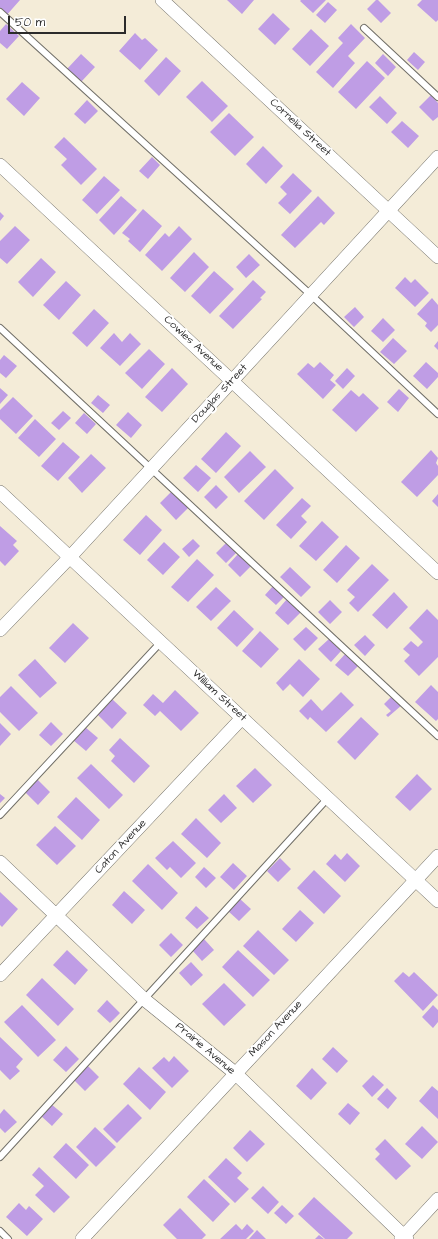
<!DOCTYPE html>
<style>
body{margin:0}
#map{position:relative;width:438px;height:1239px;overflow:hidden;background:#f4ecd8;font-family:"Architects Daughter",sans-serif}
canvas{display:block}
.scale{position:absolute;left:8px;top:16px;width:118px;height:18px;box-sizing:border-box;border:2px solid #2b2b2b;border-top:0;padding-left:5px;font-size:12px;line-height:14px;white-space:nowrap;color:#2b2b2b;-webkit-text-stroke:3px #fff;paint-order:stroke}
</style>
<div id="map">
<canvas width="438" height="1239"></canvas>
<div class="scale">50 m</div>
</div>
<script>
const g = document.querySelector('canvas').getContext('2d');
g.lineJoin = 'round';
function fillPath(path, color) {
  g.fillStyle = color;
  g.fill(path, 'evenodd');
}
function trace(path, color, width, dash) {
  g.strokeStyle = color;
  g.lineWidth = width;
  g.lineCap = dash ? 'butt' : 'round';
  g.setLineDash(dash || []);
  g.stroke(path);
}
function drawText(font, color, halo, rows, align = 'center') {
  g.font = font + ' "Architects Daughter",sans-serif';
  g.lineWidth = 4;
  g.setLineDash([]);
  g.textBaseline = 'middle';
  g.strokeStyle = halo;
  g.fillStyle = color;
  for (const [text, x, y, turn = 0] of rows) {
    g.save();
    g.translate(x, y);
    g.rotate((+turn || 0) * Math.PI / 180);
    g.textAlign = isNaN(turn) ? turn : align;
    if (halo) g.strokeText(text, 0, 0);
    g.fillText(text, 0, 0);
    g.restore();
  }
}
fillPath(new Path2D(`
 M0 0H20L5 17 0 12Z
 M227 0H254L242 14Z
 M301 0H326L313 13 300 1Z
 M376 0H378L391 13 381 23 367 9Z
 M422 0H438V20L436 22 417 5Z
 M328 2 337 10 325 23 316 15Z
 M273 13 290 29 275 45 258 29Z
 M6 24 19 36 7 49 0 43V31Z
 M351 24 365 38 348 56 355 63 333 88 316 72 343 43 338 38Z
 M311 29 329 46 310 66 292 49Z
 M135 33 142 40 145 38 158 50 140 70 119 51Z
 M414 52 425 62 418 70 407 60Z
 M81 54 95 67 81 82 67 69Z
 M383 54 396 67 388 76 375 63Z
 M166 57 181 71 159 96 144 81Z
 M367 61 385 78 356 109 338 92Z
 M202 81 228 106 212 122 186 97Z
 M22 82 40 98 24 116 6 99Z
 M431 95 438 103V117L433 121 419 107Z
 M380 96 397 113 387 124 369 107Z
 M87 100 98 111 85 124 74 114Z
 M229 113 254 137 235 156 210 132Z
 M402 121 419 136 408 148 391 132Z
 M64 137 97 169 81 185 61 165 67 159 54 147Z
 M263 146 283 166 266 184 246 164Z
 M152 157 160 165 148 179 139 171Z
 M293 173 312 191 290 214 278 203 287 194 280 187Z
 M104 176 120 190 97 214 82 200Z
 M121 196 137 210 114 235 99 220Z
 M318 196 335 213 324 225 321 222 295 248 281 235Z
 M143 209 162 226 140 252 128 241 130 239 122 233Z
 M0 212 4 216 0 221Z
 M15 226 30 240 7 264 0 258V241Z
 M179 226 192 239 162 271 145 255 165 233 169 237Z
 M194 252 209 267 185 292 170 278Z
 M249 254 260 265 246 278 236 267Z
 M41 258 56 272 33 297 18 282Z
 M214 271 234 289 210 314 191 296Z
 M405 277 411 283 415 279 429 293 415 307 395 288Z
 M253 280 266 292 260 298 262 299 233 329 219 316Z
 M66 281 81 295 59 320 43 305Z
 M432 298 438 305V325L431 332 425 326 427 323 417 314Z
 M355 307 364 317 354 327 344 317Z
 M94 309 109 323 87 347 72 333Z
 M383 318 395 330 383 342 371 331Z
 M114 333 122 342 130 333 141 344 120 366 100 348Z
 M393 338 407 351 394 364 380 352Z
 M438 341V350L434 346Z
 M149 349 165 364 142 389 125 373Z
 M4 355 17 366 6 378 0 373V360Z
 M320 362 334 375 330 380 336 385 323 399 297 374 308 363 314 368Z
 M426 362 438 373V377L427 389 413 376Z
 M172 368 188 384 162 412 145 397Z
 M347 368 355 376 343 389 335 381Z
 M0 388 8 395 0 404Z
 M399 389 409 398 398 412 387 402Z
 M351 390 359 397 363 393 379 408 356 432 332 410Z
 M98 395 110 405 103 413 91 403Z
 M13 397 33 416 16 434 0 419V410Z
 M63 411 71 418 59 430 51 423Z
 M128 412 142 425 131 438 116 425Z
 M84 413 96 424 87 434 75 423Z
 M35 419 56 439 39 457 18 438Z
 M226 432 241 446 216 473 201 459Z
 M63 442 80 457 58 481 41 466Z
 M431 450 438 458 436 463 438 466V475L417 497 401 482Z
 M250 451 266 467 239 493 224 477Z
 M91 454 106 468 82 493 68 478Z
 M196 465 211 478 198 492 183 478Z
 M275 469 294 488 264 520 244 501Z
 M216 485 228 497 216 509 204 497Z
 M173 490 189 507 176 520 160 503Z
 M438 494V507L432 501Z
 M302 498 311 506 301 516 307 522 291 539 276 525Z
 M146 515 162 530 140 555 123 540Z
 M322 521 339 537 316 561 299 546Z
 M0 526 17 541 13 545 19 551 5 566 0 561Z
 M193 539 200 546 189 557 182 549Z
 M164 542 180 557 163 575 147 560Z
 M227 542 237 552 226 563 216 553Z
 M346 545 360 558 337 583 323 570Z
 M238 554 251 566 240 577 228 565Z
 M197 559 214 575 188 602 171 587Z
 M372 564 389 580 358 612 349 603 355 597 347 590Z
 M290 567 311 587 301 597 280 577Z
 M273 586 284 597 276 605 265 595Z
 M216 587 231 601 211 621 196 607Z
 M394 592 408 607 387 629 372 615Z
 M287 599 301 612 288 625 275 613Z
 M330 600 342 612 330 624 318 612Z
 M427 609 438 620V657L419 676 404 661 410 655 403 649 411 641 418 647 423 642 409 628Z
 M234 610 254 629 237 647 217 628Z
 M73 623 89 638 65 663 49 648Z
 M306 627 318 638 305 651 293 639Z
 M260 631 279 649 261 668 242 651Z
 M365 635 375 645 365 656 354 645Z
 M329 639 341 651 331 662 318 649Z
 M347 652 360 664 348 676 335 665Z
 M35 659 57 683 40 698 18 675Z
 M299 659 320 679 303 697 290 684 283 691 276 683Z
 M431 685 438 692V719L436 721 415 702Z
 M11 686 38 713 19 731 0 712V697Z
 M175 690 199 713 181 731 160 711 155 716 143 705 153 694 163 703Z
 M341 692 354 705 326 732 310 717 308 720 299 711 311 699 322 711Z
 M393 695 402 705 388 717 386 715 391 711 384 704Z
 M112 699 127 713 112 729 97 714Z
 M361 717 379 734 355 760 337 742Z
 M51 722 63 734 51 746 39 735Z
 M0 723 11 734 0 746Z
 M85 727 98 738 86 751 73 740Z
 M120 738 150 766 134 783 111 761 115 756 109 750Z
 M91 764 123 795 109 809 77 778Z
 M255 768 272 785 253 803 236 786Z
 M417 774 432 789 410 811 395 797Z
 M36 778 50 792 38 805 24 791Z
 M0 794 5 798 0 803Z
 M224 794 237 808 221 823 208 810Z
 M76 797 100 820 82 840 57 817Z
 M196 818 221 843 207 858 181 834Z
 M55 826 76 846 57 865 36 845Z
 M173 841 196 863 181 878 170 867 167 870 155 858Z
 M347 853 360 866 345 882 326 864 335 854 341 860Z
 M280 858 291 869 278 882 267 871Z
 M233 863 247 876 234 890 220 877Z
 M148 864 178 893 162 910 132 881Z
 M204 867 216 878 206 888 195 877Z
 M314 870 341 896 324 914 297 888Z
 M124 891 145 910 132 924 112 905Z
 M0 892 18 909 2 927 0 925Z
 M240 899 251 909 239 921 228 911Z
 M196 906 209 918 197 929 185 918Z
 M300 910 314 923 296 942 282 929Z
 M258 930 289 960 274 975 243 946Z
 M171 933 183 945 171 957 159 945Z
 M204 939 214 950 202 961 192 950Z
 M67 950 88 970 75 985 53 965Z
 M238 950 270 980 253 997 222 967Z
 M191 962 203 975 191 986 179 973Z
 M403 972 409 977 414 972 438 995 423 1011 394 981Z
 M42 978 74 1009 58 1026 26 995Z
 M224 983 246 1005 224 1026 202 1004Z
 M107 1000 120 1013 110 1023 97 1011Z
 M22 1005 56 1040 38 1057 4 1022Z
 M433 1005 438 1010V1022L433 1028 422 1017Z
 M0 1037 23 1059 16 1067 20 1071 10 1080 0 1070Z
 M66 1046 79 1059 66 1072 53 1060Z
 M333 1047 348 1061 337 1073 322 1059Z
 M174 1056 189 1071 172 1088 152 1068 164 1057 169 1062Z
 M87 1065 99 1077 85 1091 73 1079Z
 M139 1067 166 1092 150 1110 123 1084Z
 M312 1068 327 1083 311 1100 296 1086Z
 M373 1075 384 1085 372 1097 362 1086Z
 M432 1086 438 1091V1119L419 1101Z
 M387 1088 397 1098 388 1109 377 1099Z
 M348 1103 360 1113 350 1125 338 1114Z
 M51 1104 63 1114 52 1126 40 1115Z
 M128 1104 142 1118 117 1143 103 1129Z
 M4 1109 17 1122 5 1133 0 1128V1114Z
 M422 1126 438 1142 422 1159 405 1144Z
 M95 1127 116 1147 96 1167 76 1147Z
 M250 1130 265 1144 247 1162 233 1148Z
 M385 1139 411 1166 396 1180 375 1159 380 1154 375 1149Z
 M66 1143 89 1165 76 1179 53 1157Z
 M226 1158 242 1173 237 1178 249 1189 235 1203 208 1177Z
 M39 1167 70 1197 54 1213 35 1195 44 1186 32 1175Z
 M204 1179 230 1204 213 1222 187 1197Z
 M263 1186 279 1202 268 1214 251 1198Z
 M314 1197 353 1233 347 1239H325L298 1214Z
 M19 1203 26 1210 29 1206 43 1219 27 1236 6 1217Z
 M282 1205 294 1216 286 1224 274 1213Z
 M180 1208 206 1235 202 1239H177L163 1225Z
 M236 1224 242 1230 247 1224 254 1231 246 1239H220Z
 M257 1230 266 1239H249Z
 M319 1235 324 1239H315Z`), '#bf9de5');
const lane = new Path2D(`
 M0 12 311 295 438 414
 M364 28 438 97
 M0 328 438 736
 M0 815 161 642
 M0 1157 328 798
 M0 1231 8 1239`);
const street = new Path2D(`
 M162 0 438 257
 M0 165 438 573
 M0 492 438 901
 M0 630 70 557 438 157
 M0 862 145 1000 235 1073 407 1239
 M0 975 242 718
 M82 1239 438 856
 M401 1239 438 1199`);
trace(lane, '#716f68', 8);
trace(street, '#716f68', 14);
trace(lane, '#fff', 6);
trace(street, '#fff', 13);
drawText('11px', '#2b2b2b', '#fff', [
 ["Cornelia Street",300,128,43],
 ["Cowles Avenue",193,344,43],
 ["Douglas Street",220,394,-47],
 ["William Street",219,696,43],
 ["Caton Avenue",121,847,-47],
 ["Mason Avenue",276,1029,-47],
 ["Prairie Avenue",205,1049,40]
]);
</script>
